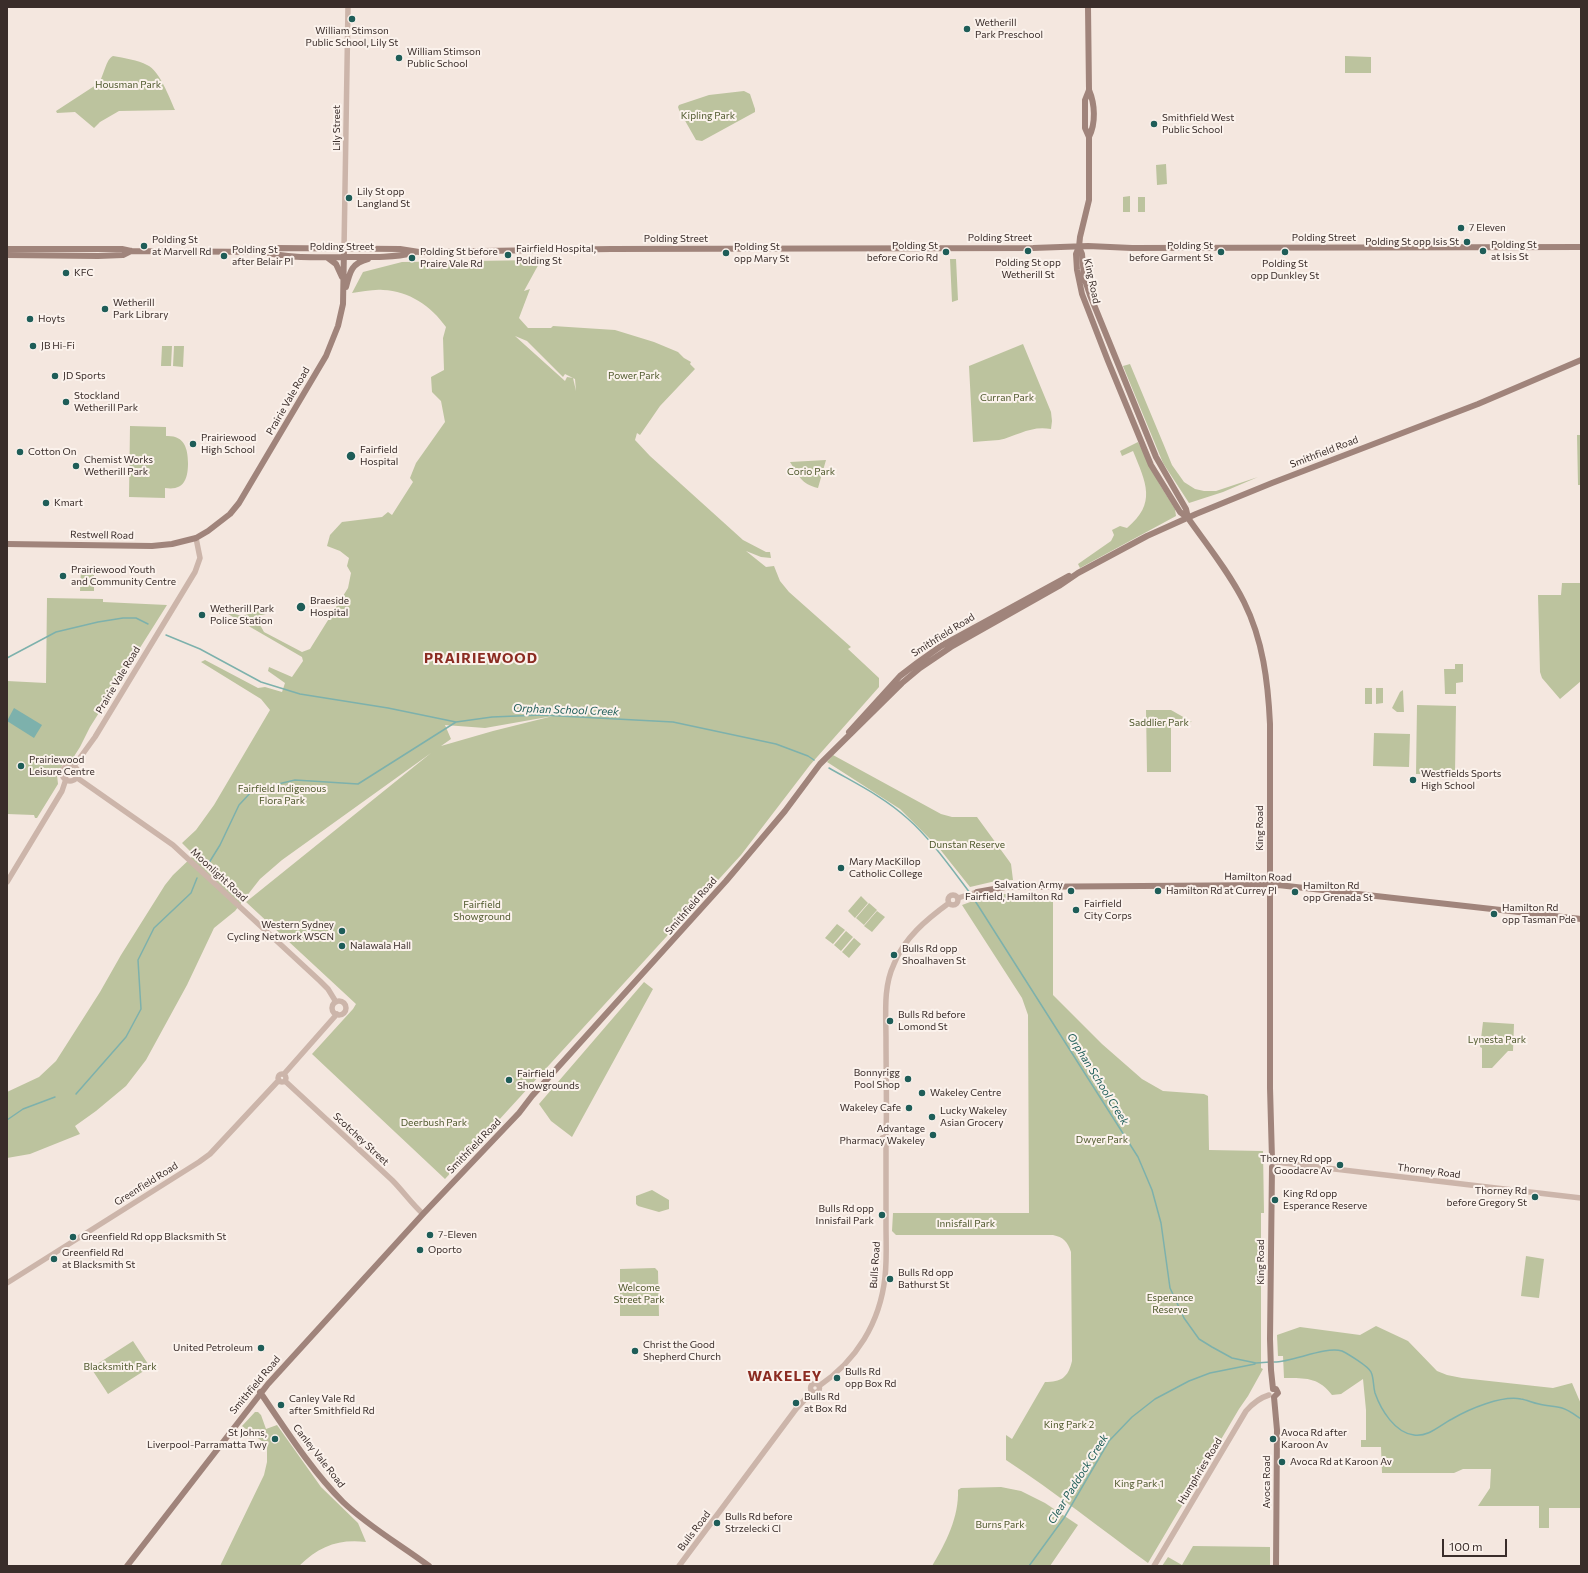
<!DOCTYPE html>
<style>
body{margin:0}
#map{position:relative;width:1588px;height:1573px;overflow:hidden;background:#f4e7df;font-family:Commissioner,sans-serif}
canvas{display:block}
.frame{position:absolute;inset:0;border:8px solid #3a2d2a;pointer-events:none}
.scale{position:absolute;left:1442px;top:1539px;width:65px;height:18px;box-sizing:border-box;border:2px solid #3a2d2a;border-top:0;padding-left:5px;font-size:12px;line-height:14px;white-space:nowrap;color:#3a2d2a;-webkit-text-stroke:3px #fbf2ec;paint-order:stroke}
</style>
<div id="map">
<canvas width="1588" height="1573"></canvas>
<div class="frame"></div>
<div class="scale">100 m</div>
</div>
<script>
const g = document.querySelector('canvas').getContext('2d');
g.lineJoin = 'round';
function fillPath(path, color) {
  g.fillStyle = color;
  g.fill(path, 'evenodd');
}
function trace(path, color, width, dash) {
  g.strokeStyle = color;
  g.lineWidth = width;
  g.lineCap = dash ? 'butt' : 'round';
  g.setLineDash(dash || []);
  g.stroke(path);
}
function drawText(font, color, halo, rows, align = 'center') {
  g.font = font + ' Commissioner,sans-serif';
  g.lineWidth = 4;
  g.setLineDash([]);
  g.textBaseline = 'middle';
  g.strokeStyle = halo;
  g.fillStyle = color;
  for (const [text, x, y, turn = 0] of rows) {
    g.save();
    g.translate(x, y);
    g.rotate((+turn || 0) * Math.PI / 180);
    g.textAlign = isNaN(turn) ? turn : align;
    if (halo) g.strokeText(text, 0, 0);
    g.fillText(text, 0, 0);
    g.restore();
  }
}
fillPath(new Path2D(`
 M113 56C124 58 138 60 147 65 160 71 169 97 175 110L119 111 100 122 94 128 75 112 57 113 56 111 99 83C104 75 106 59 113 56Z
 M1345 56 1371 57V73H1345Z
 M744 91 750 94 755 109V112L702 141 696 140 679 110 678 107 679 105 709 95Z
 M1166 164 1167 184 1157 185 1156 165Z
 M1130 196V212H1123V197Z
 M1138 197H1145V212H1138Z
 M950 259H956L958 300 952 302Z
 M541 260 524 291 530 289 519 318 528 328H551L553 326 615 330 654 342 678 352 684 358 691 362 690 364 695 369 660 406 640 435 637 433 635 440 650 456 743 540 766 552H770L771 558 761 557 746 551 766 567 774 566 780 581 789 592 851 647 848 649 879 678V687L810 765 741 855 445 1179 312 1054 353 1009 356 1004 246 902 431 753 282 860 260 879 235 911 214 928 187 985 146 1060 126 1086 96 1111 75 1126 80 1134 30 1154 7 1158V1092L39 1077 56 1061 100 992 121 955 165 885 173 875 194 855 182 843 196 830 214 805 270 710 261 699 201 662 205 660 258 688 265 687 282 692 285 683 268 671 269 667 292 677 303 661 302 657 233 617 225 612 219 614V608L221 606 230 611 237 610 235 614 242 616 268 608 269 610 266 614 253 617 252 622 254 625H260L264 632 302 652 310 649 348 588 351 573 347 566 349 558 340 551 327 546 330 535 342 522 382 517 388 512 392 515 413 482 410 478 416 463 445 422 441 401 432 392 431 377 444 370 443 338 446 327C431 306 409 291 383 290 373 289 362 292 352 293L363 272 402 262ZM515 336 527 341 563 377 565 374 575 379 576 391 573 378 567 377 565 381ZM553 716 493 731 441 746 451 739 445 725 485 728Z
 M1023 344 1051 412 1052 421 1051 429C1031 425 1017 436 999 440 990 441 981 441 973 442L969 366Z
 M162 346H172L171 366H161Z
 M174 346H184L183 367 173 366Z
 M1130 364 1163 443 1172 465 1184 482 1195 489 1204 491H1216L1258 477 1223 492 1189 503 1163 463 1123 366Z
 M130 426 166 427V436C184 435 188 448 188 463 188 479 184 491 165 488V498L129 497Z
 M1577 435H1581V485H1578Z
 M1138 442 1160 485 1175 509 1176 516 1080 568 1078 564 1111 541 1114 535 1112 530 1120 526 1127 528C1157 503 1146 483 1133 451L1122 456 1120 451Z
 M826 460 818 488C801 484 799 476 790 462Z
 M81 570H94V591H80Z
 M1562 583H1581V681L1560 699 1542 678 1540 672 1538 595H1561Z
 M47 598 103 599V602L167 605 90 727 80 747 73 758 64 762 57 775 58 784 37 818H35L34 815 7 814V681L46 683Z
 M1455 664H1463V682L1456 683V694H1445L1444 669H1455Z
 M1365 688H1372V704H1365Z
 M1376 688H1383V703L1376 704Z
 M1403 690 1404 712H1397L1392 708 1400 692Z
 M1417 705 1456 706 1455 774H1416Z
 M1171 710 1192 722 1171 723V772H1147L1146 710Z
 M1374 733 1410 734 1409 767 1373 766Z
 M833 755 941 814 952 817H977L1009 861 1011 864 1013 880H1000L970 887 939 848 900 809 827 762Z
 M1001 894H1053V995L1102 1044 1142 1079 1163 1091 1204 1094 1208 1096 1209 1150 1263 1151 1264 1213H1261V1368L1263 1369 1248 1396 1239 1409 1148 1563C1101 1529 1055 1492 1006 1460V1435L1012 1439 1045 1382C1061 1382 1068 1378 1072 1361L1071 1252C1068 1242 1063 1237 1053 1235H896L892 1231 893 1213H1029L1028 1015 1022 998 962 905 984 897Z
 M861 896 868 903 855 918 848 911Z
 M869 903 877 910 864 925 856 918Z
 M877 911 885 917 872 932 864 926Z
 M837 924 845 930 833 944 825 938Z
 M846 931 853 937 841 951 834 945Z
 M854 938 861 944 849 958 842 952Z
 M644 982 653 989 572 1137 551 1121 539 1104Z
 M1483 1022 1514 1024 1513 1051H1508L1492 1068H1482V1048L1480 1047Z
 M652 1190 669 1200V1209L659 1212 638 1206 636 1204V1196Z
 M1526 1256 1544 1259 1539 1298 1521 1296Z
 M655 1268 658 1271 659 1316H620V1269Z
 M1376 1326 1408 1341 1437 1371 1447 1375 1462 1378 1553 1388 1572 1383 1581 1404V1508H1549V1528H1539V1506H1478L1490 1488 1491 1469H1463L1454 1473H1382L1381 1447H1361V1440H1366V1410L1363 1379 1341 1394 1332 1395C1319 1377 1304 1378 1284 1378L1283 1356H1278L1277 1335 1300 1327 1360 1335Z
 M133 1341 150 1367 108 1394 91 1368Z
 M255 1412H258L261 1415 266 1429 277 1425 321 1487 358 1523 366 1542C338 1539 320 1546 299 1566H220L264 1475 267 1462V1445L242 1426Z
 M1001 1487 1021 1491 1045 1503 1078 1525 1050 1566H932C946 1543 959 1517 958 1490L961 1488Z
 M1193 1546 1270 1547V1566H1162L1168 1557 1182 1565Z`), '#bcc39e');
fillPath(new Path2D(`
 M14 708 42 725 34 738 7 721Z`), '#7db1ac');
trace(new Path2D(`
 M166 635 200 649 261 682 300 694 388 708 456 722
 M7 658 56 632 98 622 123 618H136L148 624
 M829 768C855 783 884 797 907 818 930 838 951 868 970 893
 M207 866 220 845 239 805 253 790 295 780 358 784 456 722 492 717 541 715 673 722 776 744 808 756 814 760
 M972 896 1138 1157 1152 1190 1161 1223 1170 1288 1184 1318 1199 1339 1212 1347 1232 1358 1256 1363 1270 1362
 M76 1094 126 1037 141 1009 138 960 154 928 191 893 197 878
 M7 1120 23 1109 55 1097
 M1274 1362C1293 1362 1325 1346 1342 1351 1348 1354 1368 1366 1371 1372 1374 1378 1373 1386 1375 1393 1381 1410 1395 1433 1414 1435 1429 1437 1440 1425 1452 1419 1469 1409 1502 1395 1521 1399 1527 1400 1533 1403 1539 1404 1546 1406 1555 1406 1562 1408 1569 1410 1575 1415 1581 1419
 M1029 1566 1064 1518 1109 1441 1132 1417 1155 1399 1189 1381 1210 1373 1255 1364`), '#7db1ac', 1.5);
trace(new Path2D(`
 M344 249 348 7
 M62 773a8 8 0 1 1 16 0a8 8 0 1 1-16 0Z
 M74 766 95 737 195 572 200 558 196 538
 M76 777 173 845 320 981 328 989 336 1002
 M7 882 62 791 66 779
 M948 900a5 5 0 1 1 10 0a5 5 0 1 1-10 0Z
 M958 898 977 892
 M332 1008a7 7 0 1 1 14 0a7 7 0 1 1-14 0Z
 M278 1078a4 4 0 1 1 8 0a4 4 0 1 1-8 0Z
 M284 1074 337 1014
 M285 1081 392 1180C403 1191 411 1203 423 1214
 M886 1137C887 1104 886 1072 886 1039 886 1014 883 987 894 964 904 938 927 919 949 903
 M886 1145 882 1144 881 1141 882 1138 886 1137
 M886 1145 890 1142 888 1138 886 1137
 M1275 1162 1581 1198
 M7 1283 199 1162 210 1154 279 1080
 M810.5 1388a4.5 4.5 0 1 1 9 0a4.5 4.5 0 1 1-9 0Z
 M819 1386C856 1361 880 1323 885 1277 887 1260 886 1242 886 1225 886 1199 886 1172 886 1145
 M679 1566 796 1409 812 1392
 M1154 1566 1246 1411C1253 1403 1259 1398 1269 1395`), '#ccb5aa', 5.5);
trace(new Path2D(`
 M1088 7 1089 90 1085 100V128L1089 137V200L1080 237 1079 247 1076 254 1077 270 1082 294 1108 361 1151 465 1180 512 1188 518C1207 545 1229 572 1244 602 1263 640 1268 682 1270 724V1088L1272 1159
 M1089 90C1095 104 1096 123 1089 137
 M1079 247 1082 254 1084 277 1090 295 1156 457 1186 509 1188 518
 M7 249H122L131 251 265 252 276 248 400 249 419 252 611 249 1033 248 1088 246 1132 248 1581 247
 M265 252C290 259 318 257 344 257 367 257 391 258 414 253
 M7 255 98 256 123 255 131 251
 M328 258 336 264 342 277
 M346 287C350 271 352 263 368 259
 M7 544 152 546 172 544 196 538 208 531 230 514 239 503 326 356 338 326 343 304 344 249
 M849 732 900 676 917 663 941 646 1069 576
 M977 892 1005 887 1278 885 1581 919
 M1272 1167 1270 1339 1271 1370 1273 1389
 M1273 1389H1276L1278 1393 1274 1397 1277 1430 1276 1566
 M260 1392C286 1430 311 1470 343 1502 369 1527 401 1545 429 1566
 M127 1566 268 1384 423 1214 519 1113 532 1096 726 881 785 811 820 764 902 683 920 668 951 647 1059 586 1078 573 1147 536 1196 514 1272 483 1478 404 1581 360`), '#a0847b', 6);
for (const [x, y, r, color] of [
 [352,19,4,"#1e5d58"],
 [967,29,4,"#1e5d58"],
 [399,58,4,"#1e5d58"],
 [1154,124,4,"#1e5d58"],
 [349,198,4,"#1e5d58"],
 [1461,228,4,"#1e5d58"],
 [1467,242,4,"#1e5d58"],
 [144,246,4,"#1e5d58"],
 [1028,251,4,"#1e5d58"],
 [1483,251,4,"#1e5d58"],
 [946,252,4,"#1e5d58"],
 [1221,252,4,"#1e5d58"],
 [1285,252,4,"#1e5d58"],
 [726,253,4,"#1e5d58"],
 [508,255,4,"#1e5d58"],
 [224,256,4,"#1e5d58"],
 [412,258,4,"#1e5d58"],
 [66,273,4,"#1e5d58"],
 [105,309,4,"#1e5d58"],
 [30,319,4,"#1e5d58"],
 [33,346,4,"#1e5d58"],
 [55,376,4,"#1e5d58"],
 [66,402,4,"#1e5d58"],
 [193,444,4,"#1e5d58"],
 [20,452,4,"#1e5d58"],
 [351,456,5,"#1e5d58"],
 [76,466,4,"#1e5d58"],
 [46,503,4,"#1e5d58"],
 [63,576,4,"#1e5d58"],
 [301,607,5,"#1e5d58"],
 [202,615,4,"#1e5d58"],
 [21,766,4,"#1e5d58"],
 [1413,780,4,"#1e5d58"],
 [841,868,4,"#1e5d58"],
 [1071,891,4,"#1e5d58"],
 [1158,891,4,"#1e5d58"],
 [1295,892,4,"#1e5d58"],
 [1076,910,4,"#1e5d58"],
 [1494,914,4,"#1e5d58"],
 [342,931,4,"#1e5d58"],
 [342,946,4,"#1e5d58"],
 [894,955,4,"#1e5d58"],
 [890,1021,4,"#1e5d58"],
 [908,1079,4,"#1e5d58"],
 [509,1080,4,"#1e5d58"],
 [922,1093,4,"#1e5d58"],
 [909,1108,4,"#1e5d58"],
 [932,1117,4,"#1e5d58"],
 [933,1135,4,"#1e5d58"],
 [1340,1165,4,"#1e5d58"],
 [1535,1197,4,"#1e5d58"],
 [1275,1200,4,"#1e5d58"],
 [882,1215,4,"#1e5d58"],
 [430,1235,4,"#1e5d58"],
 [73,1237,4,"#1e5d58"],
 [420,1250,4,"#1e5d58"],
 [54,1259,4,"#1e5d58"],
 [890,1279,4,"#1e5d58"],
 [261,1348,4,"#1e5d58"],
 [635,1351,4,"#1e5d58"],
 [837,1378,4,"#1e5d58"],
 [796,1403,4,"#1e5d58"],
 [281,1405,4,"#1e5d58"],
 [275,1439,4,"#1e5d58"],
 [1273,1439,4,"#1e5d58"],
 [1282,1462,4,"#1e5d58"],
 [717,1523,4,"#1e5d58"]
]) {
  const dot = new Path2D();
  dot.arc(x, y, r, 0, 2 * Math.PI);
  g.fillStyle = color;
  g.fill(dot);
  trace(dot, '#fbf2ec', 1.5);
}
drawText('10px', '#3a2d2a', '#fbf2ec', [
 ["Wetherill",975,23],
 ["Park Preschool",975,35],
 ["William Stimson",352,31,"center"],
 ["Public School, Lily St",352,43,"center"],
 ["William Stimson",407,52],
 ["Public School",407,64],
 ["Smithfield West",1162,118],
 ["Public School",1162,130],
 ["Lily St opp",357,192],
 ["Langland St",357,204],
 ["7 Eleven",1469,228],
 ["Polding St",152,240],
 ["at Marvell Rd",152,252],
 ["Polding St opp Isis St",1459,242,"right"],
 ["Polding St",1491,245],
 ["at Isis St",1491,257],
 ["Polding St",938,246,"right"],
 ["before Corio Rd",938,258,"right"],
 ["Polding St",1213,246,"right"],
 ["before Garment St",1213,258,"right"],
 ["Polding St",734,247],
 ["opp Mary St",734,259],
 ["Fairfield Hospital,",516,249],
 ["Polding St",516,261],
 ["Polding St",232,250],
 ["after Belair Pl",232,262],
 ["Polding St before",420,252],
 ["Praire Vale Rd",420,264],
 ["Polding St opp",1028,263,"center"],
 ["Wetherill St",1028,275,"center"],
 ["Polding St",1285,264,"center"],
 ["opp Dunkley St",1285,276,"center"],
 ["KFC",74,273],
 ["Wetherill",113,303],
 ["Park Library",113,315],
 ["Hoyts",38,319],
 ["JB Hi-Fi",41,346],
 ["JD Sports",63,376],
 ["Stockland",74,396],
 ["Wetherill Park",74,408],
 ["Prairiewood",201,438],
 ["High School",201,450],
 ["Fairfield",360,450],
 ["Hospital",360,462],
 ["Cotton On",28,452],
 ["Chemist Works",84,460],
 ["Wetherill Park",84,472],
 ["Kmart",54,503],
 ["Prairiewood Youth",71,570],
 ["and Community Centre",71,582],
 ["Braeside",310,601],
 ["Hospital",310,613],
 ["Wetherill Park",210,609],
 ["Police Station",210,621],
 ["Prairiewood",29,760],
 ["Leisure Centre",29,772],
 ["Westfields Sports",1421,774],
 ["High School",1421,786],
 ["Mary MacKillop",849,862],
 ["Catholic College",849,874],
 ["Salvation Army",1063,885,"right"],
 ["Fairfield, Hamilton Rd",1063,897,"right"],
 ["Hamilton Rd",1303,886],
 ["opp Grenada St",1303,898],
 ["Hamilton Rd at Currey Pl",1166,891],
 ["Fairfield",1084,904],
 ["City Corps",1084,916],
 ["Hamilton Rd",1502,908],
 ["opp Tasman Pde",1502,920],
 ["Western Sydney",334,925,"right"],
 ["Cycling Network WSCN",334,937,"right"],
 ["Nalawala Hall",350,946],
 ["Bulls Rd opp",902,949],
 ["Shoalhaven St",902,961],
 ["Bulls Rd before",898,1015],
 ["Lomond St",898,1027],
 ["Bonnyrigg",900,1073,"right"],
 ["Pool Shop",900,1085,"right"],
 ["Fairfield",517,1074],
 ["Showgrounds",517,1086],
 ["Wakeley Centre",930,1093],
 ["Wakeley Cafe",901,1108,"right"],
 ["Lucky Wakeley",940,1111],
 ["Asian Grocery",940,1123],
 ["Advantage",925,1129,"right"],
 ["Pharmacy Wakeley",925,1141,"right"],
 ["Thorney Rd opp",1332,1159,"right"],
 ["Goodacre Av",1332,1171,"right"],
 ["Thorney Rd",1527,1191,"right"],
 ["before Gregory St",1527,1203,"right"],
 ["King Rd opp",1283,1194],
 ["Esperance Reserve",1283,1206],
 ["Bulls Rd opp",874,1209,"right"],
 ["Innisfail Park",874,1221,"right"],
 ["7-Eleven",438,1235],
 ["Greenfield Rd opp Blacksmith St",81,1237],
 ["Oporto",428,1250],
 ["Greenfield Rd",62,1253],
 ["at Blacksmith St",62,1265],
 ["Bulls Rd opp",898,1273],
 ["Bathurst St",898,1285],
 ["Christ the Good",643,1345],
 ["Shepherd Church",643,1357],
 ["United Petroleum",253,1348,"right"],
 ["Bulls Rd",845,1372],
 ["opp Box Rd",845,1384],
 ["Bulls Rd",804,1397],
 ["at Box Rd",804,1409],
 ["Canley Vale Rd",289,1399],
 ["after Smithfield Rd",289,1411],
 ["St Johns,",267,1433,"right"],
 ["Liverpool-Parramatta Twy",267,1445,"right"],
 ["Avoca Rd after",1281,1433],
 ["Karoon Av",1281,1445],
 ["Avoca Rd at Karoon Av",1290,1462],
 ["Bulls Rd before",725,1517],
 ["Strzelecki Cl",725,1529]
], 'left');
drawText('10px', '#4f592d', '#fbf2ec', [
 ["Housman Park",128,85],
 ["Kipling Park",708,116],
 ["Power Park",634,376],
 ["Curran Park",1007,398],
 ["Corio Park",811,472],
 ["Saddlier Park",1159,723],
 ["Fairfield Indigenous",282,789],
 ["Flora Park",282,801],
 ["Dunstan Reserve",967,845],
 ["Fairfield",482,905],
 ["Showground",482,917],
 ["Lynesta Park",1497,1040],
 ["Deerbush Park",434,1123],
 ["Dwyer Park",1102,1140],
 ["Innisfall Park",966,1224],
 ["Welcome",639,1288],
 ["Street Park",639,1300],
 ["Esperance",1170,1298],
 ["Reserve",1170,1310],
 ["Blacksmith Park",120,1367],
 ["King Park 2",1069,1425],
 ["King Park 1",1139,1484],
 ["Burns Park",1000,1525]
]);
drawText('10px', '#3a2d2a', '#fbf2ec', [
 ["Lily Street",337,128,-90],
 ["Polding Street",1000,238],
 ["Polding Street",1324,238],
 ["Polding Street",676,239],
 ["Polding Street",342,247],
 ["King Road",1092,281,78],
 ["Prairie Vale Road",288,401,-60],
 ["Smithfield Road",1324,452,-21],
 ["Restwell Road",102,535,1],
 ["Smithfield Road",943,635,-32],
 ["Prairie Vale Road",118,680,-59],
 ["King Road",1260,828,-90],
 ["Moonlight Road",219,875,43],
 ["Hamilton Road",1258,877,1],
 ["Smithfield Road",691,906,-49],
 ["Scotchey Street",361,1139,43],
 ["Smithfield Road",474,1146,-46],
 ["Thorney Road",1429,1171,7],
 ["Greenfield Road",146,1184,-32],
 ["King Road",1261,1262,-90],
 ["Bulls Road",875,1265,-86],
 ["Smithfield Road",255,1385,-50],
 ["Canley Vale Road",319,1456,52],
 ["Humphries Road",1200,1471,-59],
 ["Avoca Road",1267,1482,-90],
 ["Bulls Road",694,1531,-53]
]);
drawText('italic 11px', '#1e5d58', '#fbf2ec', [
 ["Orphan School Creek",566,710,2],
 ["Orphan School Creek",1098,1079,58],
 ["Clear Paddock Creek",1078,1479,-58]
]);
g.letterSpacing = '1px';
drawText('bold 14px', '#8b2b21', '#fbf2ec', [
 ["PRAIRIEWOOD",481,658],
 ["WAKELEY",785,1376]
]);
g.letterSpacing = '0px';
</script>
